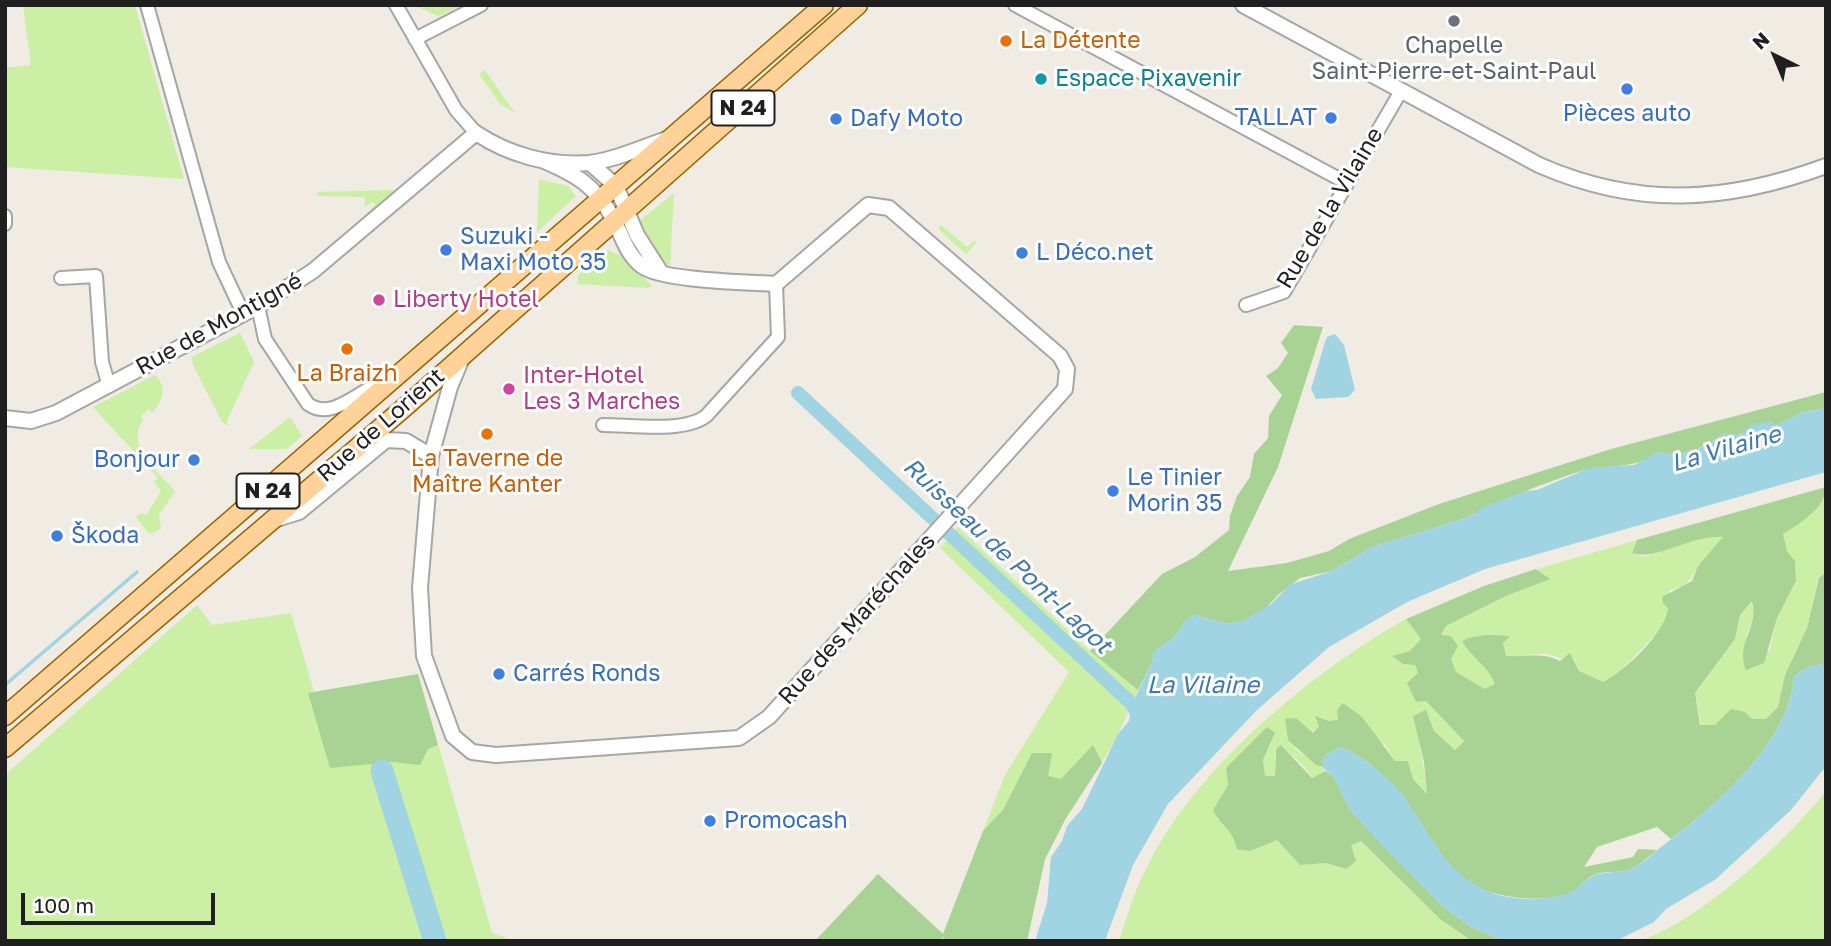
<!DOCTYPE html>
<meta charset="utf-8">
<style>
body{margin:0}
#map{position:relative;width:1831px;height:946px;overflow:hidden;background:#f0ece4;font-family:"Golos Text",sans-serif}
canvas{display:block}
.frame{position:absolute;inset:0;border:7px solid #1f1f1f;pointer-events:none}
.north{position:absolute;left:1740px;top:21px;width:70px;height:70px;-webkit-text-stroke:5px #fff;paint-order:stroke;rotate:317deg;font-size:19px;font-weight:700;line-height:28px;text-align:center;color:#1f1f1f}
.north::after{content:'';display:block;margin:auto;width:24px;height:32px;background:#1f1f1f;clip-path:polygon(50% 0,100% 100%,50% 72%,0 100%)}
.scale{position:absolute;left:21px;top:893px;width:194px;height:32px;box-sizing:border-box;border:4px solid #1f1f1f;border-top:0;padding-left:9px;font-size:21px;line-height:24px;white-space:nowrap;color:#1f1f1f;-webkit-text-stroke:5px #fff;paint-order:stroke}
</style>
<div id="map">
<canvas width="1831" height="946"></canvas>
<div class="frame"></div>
<div class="north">N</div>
<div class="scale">100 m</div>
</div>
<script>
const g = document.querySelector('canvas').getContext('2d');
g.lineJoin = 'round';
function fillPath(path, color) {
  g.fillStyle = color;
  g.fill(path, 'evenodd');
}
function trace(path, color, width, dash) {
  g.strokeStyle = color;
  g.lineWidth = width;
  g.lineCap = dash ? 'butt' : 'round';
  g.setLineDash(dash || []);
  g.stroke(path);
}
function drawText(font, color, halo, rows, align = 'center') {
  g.font = font + ' "Golos Text",sans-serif';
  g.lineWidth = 6;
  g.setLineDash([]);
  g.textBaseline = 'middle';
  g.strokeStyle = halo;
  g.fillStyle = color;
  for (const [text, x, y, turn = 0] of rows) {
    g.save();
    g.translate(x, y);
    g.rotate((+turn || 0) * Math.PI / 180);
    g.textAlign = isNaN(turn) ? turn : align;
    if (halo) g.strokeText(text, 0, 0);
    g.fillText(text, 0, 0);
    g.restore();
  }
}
fillPath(new Path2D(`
 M23 5H135L184 179 5 167V68L31 65Z
 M412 5H455L457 8 438 16Z
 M485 70 515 113 500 104 479 74Z
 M539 179 568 186 576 196 537 232Z
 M395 190 360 220 375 205 372 202 365 207V197L318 196 317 192Z
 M674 193 670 266 655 255 638 222Z
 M941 225 967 247 975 240 976 243 966 254 938 229Z
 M608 250 622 256 652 286 648 288 577 284 579 274Z
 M240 333 254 362 227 421 228 426 222 422 193 365 192 357Z
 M155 375C168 387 163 401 152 413L149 409 141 416 143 420C124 446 160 473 175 491L159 515 161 529 149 534 136 517 141 513 146 515 161 491 154 482 158 478 93 407Z
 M290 417 302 436 287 449H249Z
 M1826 494V573L1818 577 1807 628 1785 675 1778 707 1766 720 1752 719 1745 712 1715 725H1701L1695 694 1735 639 1740 615 1753 601 1755 612 1746 637 1769 652 1777 618 1796 581 1795 561 1787 551 1783 534 1812 514Z
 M958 527 1090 651 1138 690 1114 743 1066 818 1045 859 1027 941H815L878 874 943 934 1005 775 1069 672 940 548Z
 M1723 536C1716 548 1706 556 1698 567 1689 581 1687 587 1669 590L1668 622 1614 677 1602 683 1579 671 1574 659C1561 661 1558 656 1547 654 1539 653 1517 657 1506 656L1503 643 1509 636C1492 635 1478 633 1462 641 1472 659 1488 665 1496 684L1485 689 1456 672 1441 635 1446 626 1506 596 1549 579 1537 569 1637 540 1632 553 1644 557 1694 538Z
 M197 605 212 625 291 613 314 692 418 674 492 933 515 941H5V775Z
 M1406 619 1421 639 1410 651 1392 656 1415 665 1418 673 1416 702 1426 701 1464 741 1455 750 1434 731 1426 711 1417 728 1428 795 1413 779 1408 761H1395L1385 744 1339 720 1319 726 1294 748 1326 771 1313 778 1302 764 1281 746 1275 749V776L1265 777 1263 760 1274 736 1244 752 1226 768 1228 785 1222 794 1217 819C1236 830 1253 848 1277 840L1300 865 1326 863 1346 869 1350 845 1361 841 1440 919 1472 941H1119C1127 917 1134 893 1145 871 1192 771 1311 672 1406 619Z
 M1826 791V941H1639C1702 920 1785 842 1826 791Z`), '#caefa5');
fillPath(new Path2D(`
 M1294 325 1323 327 1278 467 1228 571 1287 563 1329 551 1349 539 1439 504 1611 449 1826 392V408L1801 413 1775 426 1765 425 1736 436 1723 433C1710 448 1676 459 1658 452 1640 467 1614 466 1592 468 1579 470 1478 508 1469 517L1372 547 1332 571 1300 578 1278 595 1265 609 1245 620 1228 624 1195 615 1186 620 1174 637 1154 652 1152 663 1138 690 1090 651 1162 574 1195 557 1229 530 1230 516 1237 496 1250 477 1254 454 1268 438 1269 416 1282 395 1266 376 1278 368 1288 353 1281 343Z
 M1826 487C1826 508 1799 524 1783 534L1787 551 1795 561 1796 581 1777 618 1764 663 1746 670C1735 643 1760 626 1752 601L1740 615 1735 639 1695 693 1700 725H1715L1731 709 1745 712 1752 719H1766L1778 707 1785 675 1807 628 1819 577 1826 573V669L1820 664 1807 668 1794 676C1791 739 1719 803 1671 839L1657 827 1597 847 1584 867 1633 857 1638 849 1657 850C1649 856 1640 865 1631 869 1621 874 1603 869 1590 877 1584 881 1580 887 1574 891 1544 907 1475 897 1454 871 1417 826 1397 771 1341 747L1325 755 1322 767 1316 765 1288 740 1285 719 1296 718 1313 733 1319 726 1315 716 1329 721 1338 720 1337 710 1343 703 1362 717 1395 761H1408L1413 779 1427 794 1424 762 1413 716 1426 710 1434 731 1455 750 1464 741 1426 701 1416 702 1407 683 1418 673 1415 665 1403 664 1392 656 1410 651 1421 639 1406 619 1484 586 1536 569 1550 579 1506 596 1446 626 1441 635 1451 636 1458 646 1451 659 1456 672 1485 689 1495 684C1488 665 1472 659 1462 641 1479 633 1492 635 1510 636L1503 643 1506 656C1526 657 1543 652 1560 661L1570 653 1579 671 1603 682C1624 672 1667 631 1668 608L1663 603 1662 597 1692 581 1698 566 1723 537C1692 534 1658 561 1632 553L1637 540Z
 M418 674 438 745 428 749 420 765 393 762 330 768 308 693Z
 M1267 727 1275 733 1263 760 1265 776H1275L1276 749 1281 745 1312 778 1326 771 1334 777 1350 810 1441 905 1471 927 1504 941H1472L1440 919 1361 841 1351 845 1356 861 1346 869 1326 863 1300 865 1277 840 1250 851 1237 849C1232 827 1221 827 1213 810L1228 785 1226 768Z
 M1093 745 1102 763 1066 818 1045 859 1027 941H945L943 936 941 941H815L878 874 943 934 983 831 1003 810 1032 753H1052L1048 776 1061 779Z`), '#a8d395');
fillPath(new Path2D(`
 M1335 334 1344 345 1355 390 1348 397 1316 399 1311 389 1325 342 1327 337Z
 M1826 408V472L1485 569 1407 602 1329 647 1257 710 1168 804 1133 865 1105 941H1035L1047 903 1051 857 1062 841 1067 826 1082 809 1118 734 1129 721 1132 704 1152 663 1154 652 1174 637 1186 620 1195 615 1228 624 1245 620 1271 604 1291 584 1332 571 1372 547 1469 517 1483 507 1526 491 1537 490 1589 468 1634 465 1658 452C1676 459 1711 448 1723 433L1741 435 1753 424 1772 421 1775 426 1801 413Z
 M1820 664 1826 669V766L1791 810 1716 879 1666 909 1654 922 1616 941H1504L1471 927 1441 905 1364 826 1350 810 1334 777 1322 767 1325 755 1341 747C1363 756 1384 775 1400 791 1406 797 1410 806 1415 813 1437 846 1448 872 1485 890 1507 901 1551 903 1573 891 1581 887 1586 878 1595 875 1606 871 1623 873 1631 869 1643 864 1654 852 1665 844 1713 808 1792 740 1794 676L1807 668Z`), '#a0d4e2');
trace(new Path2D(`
 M5 685 137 572`), '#a0d4e2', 3.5);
trace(new Path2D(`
 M798 393 1132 704 1141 721`), '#a0d4e2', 14);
trace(new Path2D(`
 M382 771 435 941`), '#a0d4e2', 23);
const minor = new Path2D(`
 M147 5 219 262 243 313
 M396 5 456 110 476 133
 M1015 5 1345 182
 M415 39 481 5
 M5 216V224
 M61 278 96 276 102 362 109 386
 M1246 305 1284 292 1401 91
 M258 306 265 339 308 404C334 423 363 385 392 378
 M603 425C632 425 684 433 706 416L778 337 776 284`);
const tertiary = new Path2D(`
 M1243 5 1539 165C1637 208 1725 203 1826 166
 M590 163 616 186 637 235 660 271
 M462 358 450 387 431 456 420 588 424 656 453 736 472 752 496 755 739 738 769 717 1065 389 1067 369 1060 356 889 208 868 205 776 284C747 282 663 281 642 266 627 255 622 236 614 220 595 185 577 175 542 160
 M5 418 31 421 56 413 258 306 313 271 476 133C509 155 549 166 589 163 615 160 643 147 667 139
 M277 519 299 512 386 440 406 441 431 456`);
const primary = new Path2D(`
 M5 716 824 5
 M5 748 405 407 858 5`);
trace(minor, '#a6a6a6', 16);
trace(tertiary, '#a6a6a6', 18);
trace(primary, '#996500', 21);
trace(minor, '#fff', 12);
trace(tertiary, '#fff', 14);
trace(primary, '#ffd29a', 18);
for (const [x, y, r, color] of [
 [1454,21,7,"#6b7280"],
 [1006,41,7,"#e8710a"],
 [1041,79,7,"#0f9aa8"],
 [1627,89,7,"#3f7fe0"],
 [1331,118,7,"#3f7fe0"],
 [836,119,7,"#3f7fe0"],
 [446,250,7,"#3f7fe0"],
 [1022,253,7,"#3f7fe0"],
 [379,300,7,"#d1479c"],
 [347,349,7,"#e8710a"],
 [509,389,7,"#d1479c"],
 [487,434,7,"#e8710a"],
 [194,460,7,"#3f7fe0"],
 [1113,491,7,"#3f7fe0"],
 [57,536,7,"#3f7fe0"],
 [499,674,7,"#3f7fe0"],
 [710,821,7,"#3f7fe0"]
]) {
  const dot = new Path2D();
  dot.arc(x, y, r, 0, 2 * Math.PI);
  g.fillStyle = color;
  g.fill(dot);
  trace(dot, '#fff', 2.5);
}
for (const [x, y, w] of [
 [743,108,63],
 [268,491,63]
]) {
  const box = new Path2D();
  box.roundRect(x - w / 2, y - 17.5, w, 35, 5);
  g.fillStyle = '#fff';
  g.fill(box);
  trace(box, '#1f1f1f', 2);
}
drawText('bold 21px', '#1f1f1f', null, [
 ["N 24",743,108],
 ["N 24",268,491]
]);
drawText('23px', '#c56008', '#fff', [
 ["La Détente",1020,41,"left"],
 ["La Braizh",347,374],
 ["La Taverne de",487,459],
 ["Maître Kanter",487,485]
]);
drawText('23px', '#5b616d', '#fff', [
 ["Chapelle",1454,46],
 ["Saint-Pierre-et-Saint-Paul",1454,72]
]);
drawText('23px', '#0d838f', '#fff', [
 ["Espace Pixavenir",1055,79]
], 'left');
drawText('23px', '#366cbe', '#fff', [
 ["Pièces auto",1627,114,"center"],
 ["TALLAT",1317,118,"right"],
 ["Dafy Moto",850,119],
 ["Suzuki -",460,237],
 ["Maxi Moto 35",460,263],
 ["L Déco.net",1036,253],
 ["Bonjour",180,460,"right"],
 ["Le Tinier",1127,478],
 ["Morin 35",1127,504],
 ["Škoda",71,536],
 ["Carrés Ronds",513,674],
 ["Promocash",724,821]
], 'left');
drawText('23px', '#1f1f1f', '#fff', [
 ["Rue de la Vilaine",1330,208,-59],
 ["Rue de Montigné",219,324,-29],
 ["Rue de Lorient",381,425,-41],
 ["Rue des Maréchales",857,619,-48]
]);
drawText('23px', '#b23c85', '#fff', [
 ["Liberty Hotel",393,300],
 ["Inter-Hotel",523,376],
 ["Les 3 Marches",523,402]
], 'left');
drawText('italic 24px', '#4079af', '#fff', [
 ["La Vilaine",1726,449,-16],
 ["Ruisseau de Pont-Lagot",1007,556,43],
 ["La Vilaine",1203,685]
]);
</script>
